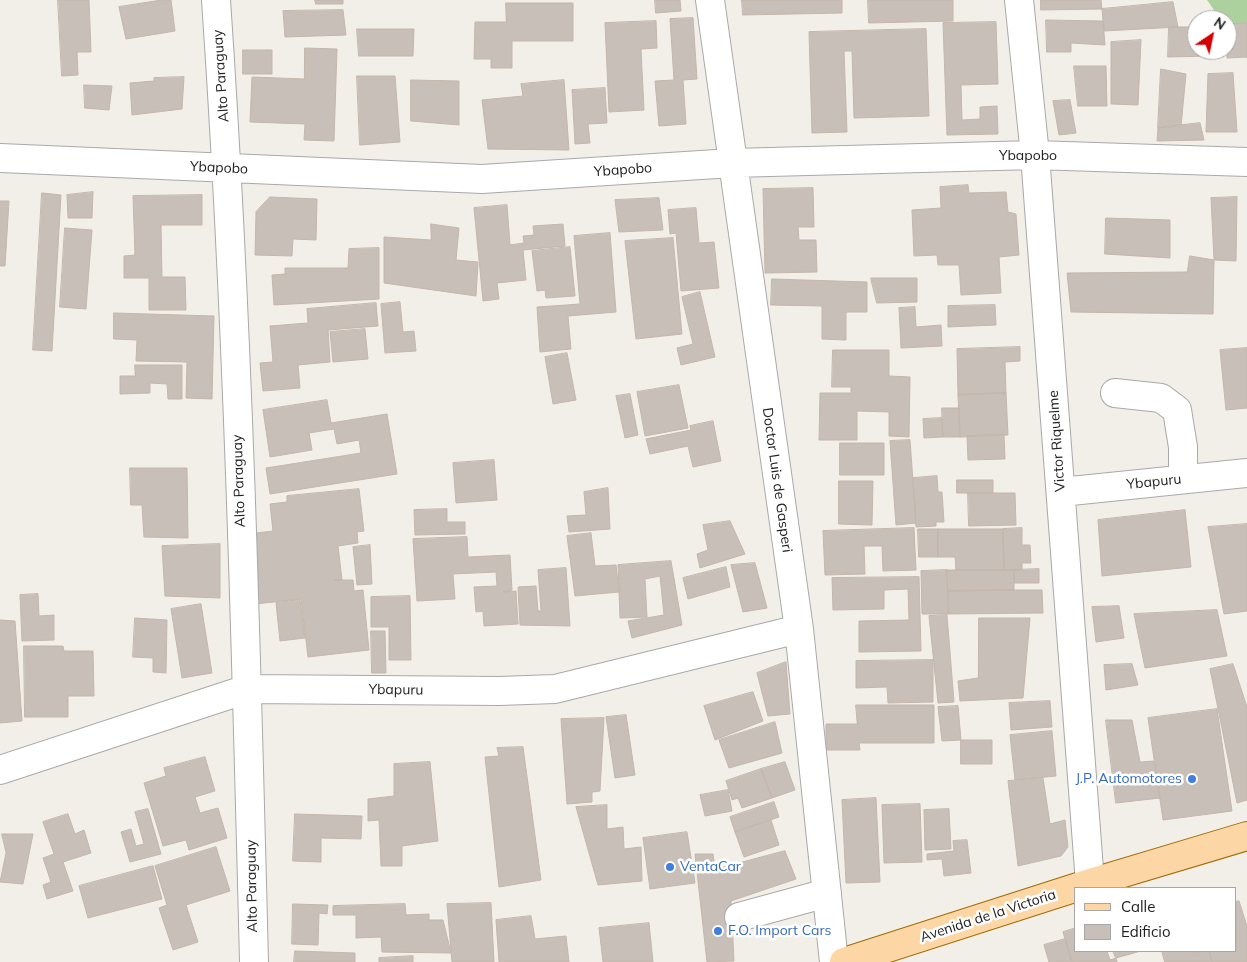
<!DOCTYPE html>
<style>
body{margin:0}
#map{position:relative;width:1247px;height:962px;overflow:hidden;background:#f2efe9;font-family:Mulish,sans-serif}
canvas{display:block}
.legend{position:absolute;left:1074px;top:887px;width:162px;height:65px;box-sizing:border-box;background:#fff;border:1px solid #a7a7a7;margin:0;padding:6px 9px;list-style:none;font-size:15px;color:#222}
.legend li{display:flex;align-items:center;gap:10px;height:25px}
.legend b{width:25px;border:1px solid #a7a7a7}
.north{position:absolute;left:1187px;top:10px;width:50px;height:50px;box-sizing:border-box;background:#fff;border:1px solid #a7a7a7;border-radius:50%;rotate:34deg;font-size:14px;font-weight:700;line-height:20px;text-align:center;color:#222}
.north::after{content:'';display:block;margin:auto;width:18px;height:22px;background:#d40000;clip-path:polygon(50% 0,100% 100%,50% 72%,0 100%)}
</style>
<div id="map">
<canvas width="1247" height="962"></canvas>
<ul class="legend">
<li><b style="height:6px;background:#fcd6a4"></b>Calle</li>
<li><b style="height:14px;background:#c7bfb8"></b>Edificio</li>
</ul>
<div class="north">N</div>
</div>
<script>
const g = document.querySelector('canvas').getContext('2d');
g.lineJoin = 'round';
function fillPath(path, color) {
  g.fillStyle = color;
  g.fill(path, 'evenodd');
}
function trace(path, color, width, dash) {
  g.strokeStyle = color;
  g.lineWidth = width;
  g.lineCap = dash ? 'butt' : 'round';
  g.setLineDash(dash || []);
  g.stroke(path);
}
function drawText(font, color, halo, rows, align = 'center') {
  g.font = font + ' Mulish,sans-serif';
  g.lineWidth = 5;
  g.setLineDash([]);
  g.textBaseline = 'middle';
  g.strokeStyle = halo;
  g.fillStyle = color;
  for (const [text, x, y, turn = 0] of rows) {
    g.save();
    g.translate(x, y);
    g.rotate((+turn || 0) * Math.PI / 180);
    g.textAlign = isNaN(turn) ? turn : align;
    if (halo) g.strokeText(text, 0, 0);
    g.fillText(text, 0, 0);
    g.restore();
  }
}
fillPath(new Path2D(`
 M1207 0H1247V59L1227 29V20H1221Z`), '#add19e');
const building = new Path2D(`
 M58 0H89L91 52H77L78 75 62 76Z
 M162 0H171L175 31 126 39 119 7Z
 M315 0H343V4H316Z
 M655 0H680L681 11 656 13Z
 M742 0H842V13L743 15Z
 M868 0H953V21L869 23Z
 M1041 0H1101L1102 9 1041 10Z
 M1173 2 1178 27 1104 31 1102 9Z
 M506 3H573V41H512V68H491V59H474L475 22H506Z
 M343 10 346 35 285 37 283 11Z
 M693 18 697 79 683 80 686 124 659 126 655 81 674 80 670 19Z
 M1046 20 1103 21 1105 45 1071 43V52H1047Z
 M656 21 657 48 641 49 644 110 609 112 605 23Z
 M996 22 998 84 961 85 962 120 980 119V107L997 106 998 134 947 135 943 23Z
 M1247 23V57L1227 58 1228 25Z
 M1169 27H1197V50H1214V56L1168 57Z
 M357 29H414L413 56H359Z
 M926 29 929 116 854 118 852 51H844L847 132 812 133 809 32Z
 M1141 40 1138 105 1111 104V42Z
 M305 48 337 49 334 141 304 140 305 124 250 122 252 77 304 79Z
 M243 50H272V74H243Z
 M1074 66H1106L1107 106H1078Z
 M1161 69 1186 74 1181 126 1158 128Z
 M1233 73 1237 132H1206L1208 74Z
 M357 76H395L400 142 360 145Z
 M184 77 182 109 132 115 130 83 154 81V78Z
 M411 80 459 81V125L411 121Z
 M564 80 569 150 488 149 482 100 523 96 521 84Z
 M84 85 112 86 109 110 85 108Z
 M605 88 607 123 588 124 590 143 575 144 572 90Z
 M1070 100 1076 133 1059 135 1053 101Z
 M1200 123 1204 140 1157 141 1158 128Z
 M968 185 969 193 1006 192 1008 212 1016 214 1019 255 999 257 1001 293 961 295 959 265H938L937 255 914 256 912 210 941 208 940 187Z
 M813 188 814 227H798L799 240H816L817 272 765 273 763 189Z
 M93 192 92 218H68L67 195Z
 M42 193 61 195 52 351 33 350Z
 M202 195V225H161L162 277H185L186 310H149V278H124V256L135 255 133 196Z
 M270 197 317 199 316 240 293 239 292 256 255 255 256 212Z
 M1237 197 1236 261 1214 260 1211 198Z
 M659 198 663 230 619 232 615 200Z
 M0 201H9L5 266H0Z
 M507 205 510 245 524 243 523 236 534 235 533 226 563 224 565 246 523 250 526 280 497 283 499 299 483 301 474 208Z
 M696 208 699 243 714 242 719 288 681 291 676 233 670 234 668 210Z
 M1106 218 1170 220V258L1105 254Z
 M431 224 459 228 456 260 478 262 476 296 384 283V237L431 240Z
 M65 228 92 230 86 309 60 307Z
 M610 233 616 312 568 316 571 349 540 352 537 307 580 304 574 236Z
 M673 238 682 334 636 339 625 241Z
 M570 247 575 296 546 298 545 290 537 291 532 251Z
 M379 248V299L274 305 272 275 285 274V268H348L349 249Z
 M1190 256 1214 260 1213 314 1071 312 1067 273 1187 272Z
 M871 278H917V302L877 303Z
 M772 279 867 282V312H846V340L822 339V306L771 305Z
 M700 292 715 357 681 365 677 348 693 344 682 297Z
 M400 302 403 332 414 331 416 351 385 353 381 304Z
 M376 303 378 326 328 330 330 362 298 365 300 388 263 391 260 363 273 362 270 326 308 323 307 309Z
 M995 305 996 325 948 327V306Z
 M915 307 916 327 941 325 942 346 901 348 899 308Z
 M114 313 214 316 212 399 186 398 187 362 136 361 137 340 114 339Z
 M365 329 368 359 333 362 330 332Z
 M1020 347V361L1005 362 1006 393 958 395 957 349Z
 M1247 348V408L1226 410 1220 350Z
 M833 350H889V376L910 377 909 437 889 436V412L857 411V440H819L820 393H851V387H832Z
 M567 353 576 400 553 404 545 357Z
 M135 365H182V399H168L167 384 150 383V393L120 394V376H135Z
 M679 385 688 428 645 436 637 392Z
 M1006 393 1008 435 960 437 958 395Z
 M630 394 638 435 625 438 616 396Z
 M327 400 331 423 387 414 397 474 270 494 266 468 361 453 359 440 337 444 334 429 309 433 312 450 270 457 263 410Z
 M942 408H959L960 437H943Z
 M942 418 943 437 924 438 923 419Z
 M713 421 721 461 693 467 688 446 650 454 646 439 691 430 690 426Z
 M1004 435 1005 459 968 460 967 436Z
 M910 440 916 523 896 525 890 441Z
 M840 443H884V475H840Z
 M494 460 497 500 456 503 453 463Z
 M130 468H187L188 538 144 537 142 505H131Z
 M937 476 938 492H942L944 522H936V526L916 527 913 478Z
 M957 480H993V493H957Z
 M839 481H873L872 525 839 524Z
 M608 488 610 529 569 532 567 516 586 515 584 492Z
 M359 489 364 531 357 532 358 543 338 546 342 580H334H353L354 591 363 590 369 650 308 657 301 599 255 604 247 534 273 531 270 504 287 502V496Z
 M968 493H1015L1016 525 969 526Z
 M447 509V522H465V534L415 535 414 510Z
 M1185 510 1191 567 1102 576 1098 520Z
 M730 521 745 554 700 568 697 554 708 550 703 525Z
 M1247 524V611L1224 614 1208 527Z
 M914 528 916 570 883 571 882 546H864L865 574 825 575 823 531Z
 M1022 528V545H1030L1031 563H1022V570H1004L1003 529Z
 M918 529H938V557H919Z
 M938 529H1003L1004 570H956L955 557H938Z
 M591 533 595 566 616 565 619 592 575 596 567 536Z
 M467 537 468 557 510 555 512 590 503 592 516 591 518 624 484 626 483 611 476 612 474 587 497 586 496 572 453 574 455 599 417 601 413 539Z
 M220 544V598L165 596 162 546Z
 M370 545 372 584 357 585 353 547Z
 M671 561 682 625 632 638 628 621 664 615 660 576 645 579 647 617 620 618 618 565Z
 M755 563 767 608 743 612 731 565Z
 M726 567 730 587 688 599 683 578Z
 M566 568 570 626 520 625 518 587 536 586 538 611H541L538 570Z
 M1039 569V583H1014V570Z
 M947 570 948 614H922L921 571Z
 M947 570H1014V590L948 591Z
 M919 577 921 651 859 652V621L909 620 908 589 884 590V609L833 610 832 578Z
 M1014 590H1042L1043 613 948 614V591Z
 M38 594 39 616 54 615V640L22 641 20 595Z
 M410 596 411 660H389V627H371V597Z
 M300 600 305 638 280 641 276 603Z
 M201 604 212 673 182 678 171 609Z
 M1119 606 1124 638 1096 642 1092 607Z
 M1217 610 1227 656 1145 668 1134 614Z
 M947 615 954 702 938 703 929 616Z
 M135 618 167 620 166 673 153 672V658L133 657Z
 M979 618H1030L1023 698 960 701 958 681 978 678Z
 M0 620 15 621 22 721 0 723Z
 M371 631H385L386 673H372Z
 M24 646H63L64 651H93L94 696H68V717H25Z
 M933 660V702L888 703 887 687 856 688V661Z
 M786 662 790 714 768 716 757 673Z
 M1132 664 1138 685 1106 690 1104 665Z
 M1233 664 1247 707V800L1237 803 1210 669Z
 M753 692 763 721 715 740 704 706Z
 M1050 701 1052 727 1011 730 1009 703Z
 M856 705H934V743H859L860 750H826V724H857Z
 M958 706 961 740 942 741 938 707Z
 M1217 709 1232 811 1163 820 1148 718Z
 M626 715 635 775 615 778 606 717Z
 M604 718 600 791 592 792V802L567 804 561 719Z
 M1106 720H1132L1140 762 1155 761 1160 798 1116 803Z
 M775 722 782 753 729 768 719 740Z
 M1052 731 1056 776 1015 780 1010 735Z
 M961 740H992V764H961Z
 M523 747 541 880 499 887 485 757 499 756 497 748Z
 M205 757 215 791 195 797 200 813 218 808 227 838 189 850 186 840 163 846 144 783 166 776 164 768Z
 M430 762 438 841 402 846V866H381L379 820 368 821V799L394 796V764Z
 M785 762 795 790 772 798 761 769Z
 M761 769 772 798 742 808 738 798 732 800 726 781Z
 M1043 778 1050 824 1065 820 1068 847 1061 856 1018 866 1008 781Z
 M728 790 732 811 705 816 700 795Z
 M876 798 880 882 846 883 842 800Z
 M774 802 779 817 735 832 730 817Z
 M920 804 922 862 884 863 882 805Z
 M607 805V829L623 827 624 849 641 847 642 881 598 885 576 807Z
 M148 809 161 854 130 862 121 832 131 829 136 846 144 844 135 812Z
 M949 809 951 849 925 850 924 810Z
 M68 814 75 834 84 830 91 853 63 862 73 891 47 899 43 885 51 882 43 858 54 854 43 822Z
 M295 814 362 816 361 839 321 838V862L293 861Z
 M771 820 779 845 744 857 735 832Z
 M687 832 695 883 650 889 643 838Z
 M2 834H33L23 884 0 882 6 853Z
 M967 840 971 873 944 876 942 859 927 860V854L954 851 953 841Z
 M216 847 230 891 186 905 198 942 173 950 159 908 167 905 155 866Z
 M785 851 796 879 731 901 734 961 707 962 695 854H713L715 869Z
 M153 866 162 899 88 918 79 886Z
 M1239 901 1247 926V962H1212L1209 951H1236V902Z
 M491 903 494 962H452L447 904Z
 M293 904 328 905 327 914 319 913 318 945 292 944Z
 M405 904 406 915 429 914V920H443L451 953 382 952 381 937 356 938V915H333V906Z
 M531 916 535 939 566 936 569 962H499L496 920Z
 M649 923 653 962H603L599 928Z
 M1076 928V951H1107L1110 960 1116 958 1117 962H1072L1063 932Z
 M1065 939 1072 962H1049L1044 945Z
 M295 951 355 953V962H294Z
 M1113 951H1141L1116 958Z
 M1162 951H1188V953L1209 951 1212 962H1165Z
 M413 956V962H379V958Z`);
fillPath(building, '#c7bfb8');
trace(building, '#c4b6ab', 1);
const minor = new Path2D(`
 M216 0C238 320 246 641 254 962
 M710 0 799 629 834 962
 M1019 0 1035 155 1090 883
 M0 158 482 179 732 163 1035 155 1247 162
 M1115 393 1161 398 1177 410 1183 447V479
 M1061 492 1247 473
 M0 770 247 689 499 691 555 689 799 629
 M739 917 827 893`);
const major = new Path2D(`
 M844 962 1090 883 1247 836`);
trace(minor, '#a9a9a9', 30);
trace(major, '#a06b00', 30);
trace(minor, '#fff', 28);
trace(major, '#fcd6a4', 28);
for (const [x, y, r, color] of [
 [1192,779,5,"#3f7fe0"],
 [670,867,5,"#3f7fe0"],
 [718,931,5,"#3f7fe0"]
]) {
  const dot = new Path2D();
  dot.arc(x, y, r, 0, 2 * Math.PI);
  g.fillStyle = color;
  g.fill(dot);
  trace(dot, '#fff', 2);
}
drawText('14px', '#222', '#fff', [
 ["Alto Paraguay",221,76,-94],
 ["Ybapobo",1028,156],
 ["Ybapobo",219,168,3],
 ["Ybapobo",623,170,-4],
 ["Victor Riquelme",1057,441,-94],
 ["Doctor Luis de Gasperi",777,480,82],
 ["Alto Paraguay",239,481,-92],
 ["Ybapuru",1154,482,-6],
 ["Ybapuru",396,690,1],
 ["Alto Paraguay",252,886,-91],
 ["Avenida de la Victoria",988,916,-18]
]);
drawText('14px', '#366cbe', '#fff', [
 ["J.P. Automotores",1182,779,"right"],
 ["VentaCar",680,867],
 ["F.O. Import Cars",728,931]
], 'left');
</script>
